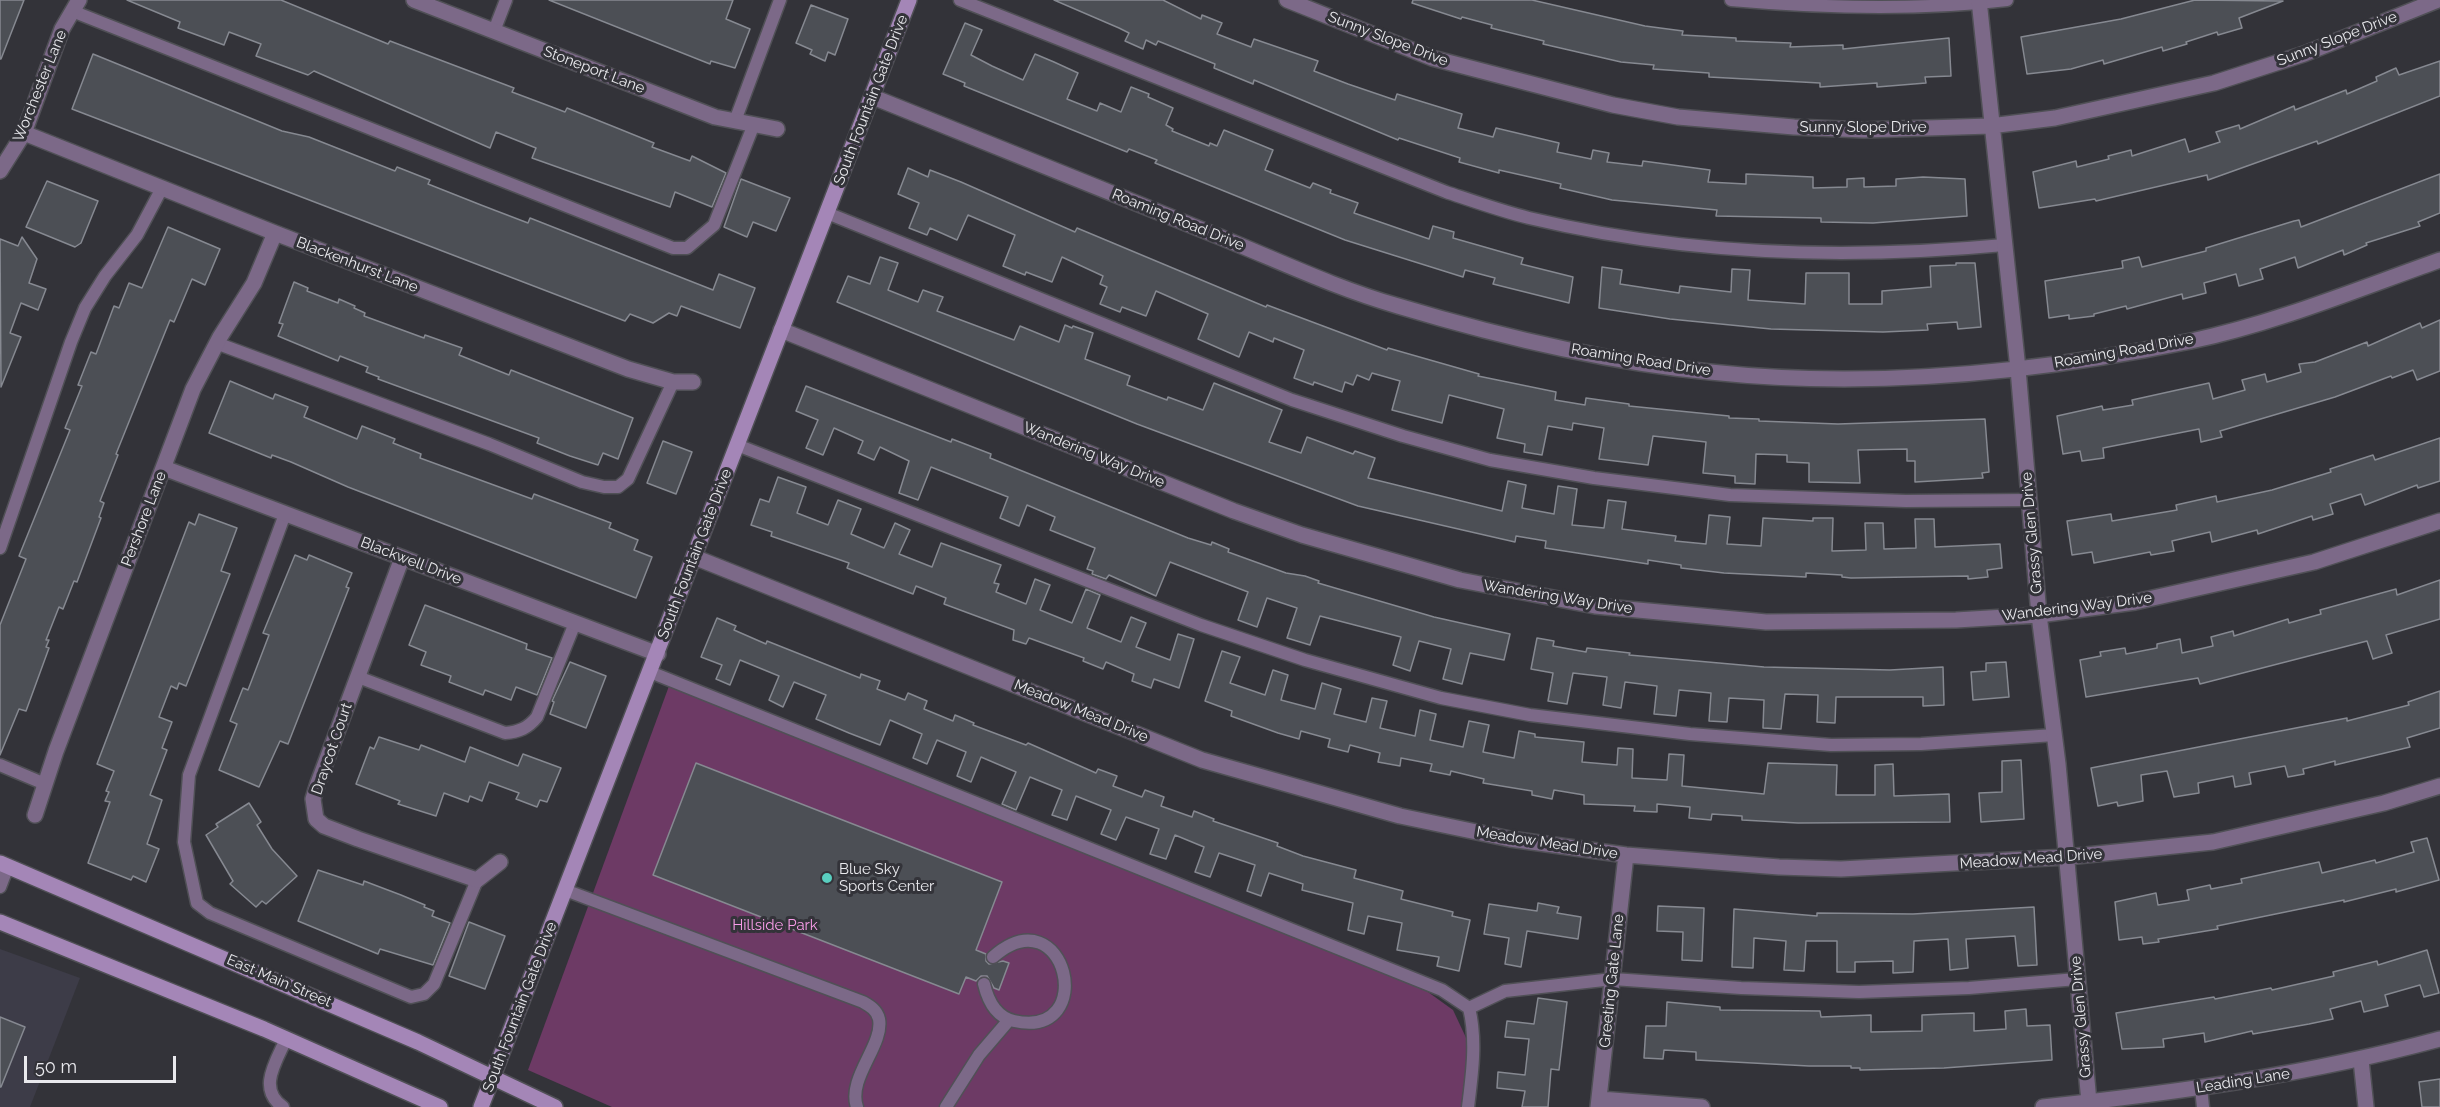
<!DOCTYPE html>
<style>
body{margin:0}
#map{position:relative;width:2440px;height:1107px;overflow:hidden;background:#333339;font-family:Raleway,sans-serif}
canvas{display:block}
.scale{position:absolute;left:24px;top:1056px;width:152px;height:27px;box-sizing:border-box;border:3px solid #e9e9ed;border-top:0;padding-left:8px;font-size:18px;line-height:21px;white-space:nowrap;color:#e9e9ed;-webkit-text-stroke:4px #333339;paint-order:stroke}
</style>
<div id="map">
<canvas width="2440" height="1107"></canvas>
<div class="scale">50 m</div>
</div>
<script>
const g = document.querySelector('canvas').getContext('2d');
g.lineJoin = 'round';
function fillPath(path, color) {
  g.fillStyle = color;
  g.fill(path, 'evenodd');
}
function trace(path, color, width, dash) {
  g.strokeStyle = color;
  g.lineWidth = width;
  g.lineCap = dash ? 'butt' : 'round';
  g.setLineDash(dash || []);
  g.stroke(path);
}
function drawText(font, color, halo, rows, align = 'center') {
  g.font = font + ' Raleway,sans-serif';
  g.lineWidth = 6;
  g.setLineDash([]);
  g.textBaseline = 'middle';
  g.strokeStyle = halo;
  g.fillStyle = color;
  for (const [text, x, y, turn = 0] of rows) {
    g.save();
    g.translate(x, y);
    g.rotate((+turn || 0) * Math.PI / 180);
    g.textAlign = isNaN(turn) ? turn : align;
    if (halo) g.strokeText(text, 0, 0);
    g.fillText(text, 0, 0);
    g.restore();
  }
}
fillPath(new Path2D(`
 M0 949 80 978 30 1107H0Z`), '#3d3c48');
fillPath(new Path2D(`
 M669 686 1421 987 1453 1010 1469 1044 1461 1107H612L528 1070Z`), '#6d3a65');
const building = new Path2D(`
 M0 0H24L1 59H0Z
 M127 0H281L388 44 390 41 514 88 512 92 552 107 565 112 567 108 617 128 654 143 652 147 690 161 692 156 726 173 712 207 675 192 670 207 532 158 536 148 496 132 490 148 314 71 308 75 256 56 261 44 229 32 224 45 178 28 180 22Z
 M549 0H733L726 19 750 29 735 68 711 61 710 64Z
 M1054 0H1163L1201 19 1202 15 1222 23 1217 34 1251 47 1254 39 1318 61 1314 71 1348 84 1395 100 1397 94 1462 114 1458 128 1493 137 1496 128 1559 143 1557 152 1591 159 1593 150 1609 153 1607 162 1642 166 1643 161 1710 170 1708 182 1746 184V174L1813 177V188L1847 187V179L1864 178V187L1896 186V179L1923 177 1965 179 1967 216 1873 223 1821 222V218L1716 216 1717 210 1612 200 1560 188 1561 184 1499 170V173L1459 162 1460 158 1399 138 1398 140 1254 80 1253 84 1214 68 1215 64 1158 41 1156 45 1146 40 1143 49 1125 41 1129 33 1119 28Z
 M1413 0H1532L1645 26 1683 31 1682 35 1736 38V41L1791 43 1790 47 1843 45V49L1949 38 1951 76 1925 77 1926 83 1877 87V83L1820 87V83L1709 77V73L1653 69 1654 65 1621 62 1543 44 1544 41 1491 28 1492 25 1462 17 1461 19 1412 3Z
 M2195 0 2283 1 2239 18 2242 28 2218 35 2217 32 2186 42 2187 44 2163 51 2162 47 2104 64 2103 60 2071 69 2027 74 2021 37 2121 19Z
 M811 5 848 19 835 55 828 52 825 61 810 54 812 50 796 43Z
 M965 23 982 30 971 55 992 66 1023 80 1035 54 1054 62 1078 73 1067 99 1097 111 1100 103 1121 112 1131 87 1149 94 1148 97 1173 108 1166 125 1173 129 1172 131 1209 146 1210 143 1217 146 1224 130 1273 150 1265 170 1310 188 1313 183 1331 190 1330 193 1358 203 1354 213 1429 239 1433 226 1454 232 1453 238 1523 258 1521 264 1573 277 1569 303 1493 284 1495 278 1465 270 1463 277 1345 240 1155 163 1157 160 1129 149 1127 152 964 86 965 83 943 74Z
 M93 54 282 131 309 137 395 171 397 167 430 180 428 184 481 205 528 223 530 218 713 290 719 274 755 288 740 328 681 306 677 316 669 313 653 323 630 314 625 321 72 109Z
 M2440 61V96L2318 144 2317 141 2208 180 2207 175 2096 201 2095 199 2039 208 2033 172 2076 161 2077 167 2109 159 2108 156 2131 150 2132 156 2185 139 2189 152 2220 142 2216 132 2239 125 2240 129 2294 106 2295 110 2346 90 2347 94 2377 81 2376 77 2396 68 2399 75Z
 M908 168 928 177 930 170 961 182 1075 232 1077 228 1266 307 1267 305 1387 350 1388 348 1479 374 1478 376 1556 392 1555 400 1585 405 1586 398 1629 404V406L1729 416V418L1759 419V421L1838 424 1985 419 1989 472 1982 473 1983 478 1915 482V461H1907V449L1858 450 1860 483 1809 482V463L1787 462V455L1756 454 1755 484 1735 483V476L1703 473 1706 442 1653 436 1648 465 1599 459 1604 428 1573 423 1572 430 1548 426 1542 455 1524 452 1525 444 1497 438 1504 409 1449 395 1442 423 1392 410 1400 381 1372 373 1369 380 1357 375 1353 385 1345 382 1342 392 1314 382 1313 385 1294 378 1304 350 1274 338 1273 342 1249 332 1239 357 1198 339 1208 314 1156 291 1146 316 1122 307 1120 312 1100 304 1107 287 1100 284 1103 276 1062 257 1052 282 1026 272 1025 275 1003 266 1015 235 968 215 957 240 930 228 927 235 909 228 919 203 898 194Z
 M2440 174V213L2418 222 2420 226 2366 243 2367 245 2344 255 2343 250 2298 268 2295 257 2260 269 2263 279 2239 286 2236 274 2204 283 2206 293 2183 299 2182 294 2127 309 2126 306 2094 314V316L2069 319V315L2049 318 2045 281 2123 268 2122 261 2139 257 2142 267 2206 251V248L2294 221 2299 220 2301 227Z
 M741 179 790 198 776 231 753 222 747 237 724 227Z
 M47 181 98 201 81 243 75 247 26 227Z
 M168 227 220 249 205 285 192 279 174 322 170 320 116 454 118 455 100 501 104 503 99 517 101 518 77 582 74 581 63 609 59 607 46 640H49L46 647 49 648 26 711 19 709 0 755V625L26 559 19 556 70 430 65 428 82 386 78 385 91 352 96 354 114 306 119 308 129 283 142 288Z
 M22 237 37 259 29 283 46 289 38 310 21 303 10 333 21 337 1 387 0 239 18 246Z
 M880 257 898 263 888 290 918 302 923 290 943 297 937 311 1014 340 1020 326 1059 342 1065 325 1072 328 1073 326 1093 333 1085 359 1130 376 1127 385 1167 400 1168 397 1203 410 1214 383 1234 391 1282 410 1269 442 1301 453 1307 437 1353 454 1355 451 1375 458 1368 478 1502 511 1508 481 1526 485 1522 508 1554 514 1558 486 1577 489 1572 525 1604 528 1608 500 1626 502 1622 529 1676 536 1675 541 1706 544 1709 515 1730 517 1727 544 1761 546 1763 518 1813 521V518H1833L1832 551 1866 550 1865 523H1883L1884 549 1916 548 1915 519H1934L1935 547 2000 544 2002 568 1987 570 1988 577 1968 579V576L1851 578 1842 577V575L1806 573V577L1724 573 1681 568V565L1648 560V564L1545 548 1546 541 1516 536 1515 542 1358 506 1137 424 837 302 848 276 870 284Z
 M1956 263H1975L1981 327 1958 329 1957 322 1927 324 1928 330 1883 332 1771 329 1670 319 1599 308 1602 267 1622 270 1620 284 1679 293 1680 286 1731 292 1732 269 1750 270 1748 300 1805 304 1806 273H1849V304H1882V291L1931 287 1930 266 1956 265Z
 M294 282 308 288 307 291 338 303 339 299 355 306 354 308 365 313 364 316 424 338 425 335 462 348 459 355 509 375 511 370 633 418 618 459 603 453 598 465 570 456 537 443 539 438 378 379 379 377 366 372 368 367 340 356 338 361 278 336 283 324 279 323Z
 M2440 320V371L2417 380 2413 370 2392 378 2391 376 2335 397 2220 431 2222 437 2201 442 2199 429 2103 448 2104 458 2082 461 2080 451 2063 454 2057 416 2102 406 2103 410 2133 405 2132 400 2209 383 2213 399 2245 390 2242 380 2265 374 2267 382 2301 372 2299 364 2315 362 2367 342 2368 346 2420 323 2422 328Z
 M230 381 273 399 275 394 308 407 304 417 357 439 362 426 395 439 393 443 421 454 420 458 532 499 534 494 611 523 609 528 638 540 634 550 652 557 636 598 348 487 291 462 272 455 271 458 209 433Z
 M806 386 951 442 952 439 991 454 990 458 1188 538 1211 545 1212 542 1229 549 1228 552 1286 573 1305 576 1319 581 1318 583 1434 617 1510 634 1504 660 1470 653 1462 684 1443 679 1451 649 1419 641 1410 671 1393 665 1401 637 1320 616 1310 645 1287 638 1297 608 1267 598 1257 627 1238 620 1248 592 1170 562 1156 596 1109 575 1106 579 1092 574 1093 571 1087 569 1095 548 1050 530 1055 517 1027 505 1019 526 1000 518 1008 497 931 467 918 500 899 493 909 461 880 447 874 460 858 453 863 441 834 428 823 455 806 448 818 420 796 411Z
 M2440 438V481L2418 488 2417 485 2365 505 2361 494 2330 504 2333 514 2313 520 2312 516 2258 534 2257 530 2212 542 2210 532 2172 541 2174 551 2151 555 2150 552 2094 563 2092 552 2072 555 2067 521 2111 514 2112 521 2177 510 2176 505 2216 496 2217 502 2272 490 2331 472 2330 469 2373 455 2375 460Z
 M663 441 692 452 676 494 647 483Z
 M778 477 806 487 797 513 828 525 838 500 861 509 851 534 884 548 895 523 910 530 899 554 932 567 941 543 1001 565 994 583 999 584 996 592 1026 604 1035 579 1050 585 1040 610 1072 623 1086 589 1100 595 1087 628 1121 642 1131 617 1146 623 1136 647 1170 660 1178 634 1194 639 1179 688 1154 679 1151 688 1132 681 1134 674 1106 662 1103 669 1083 661 1084 658 1029 638 1026 644 1013 640 1014 630 944 604 946 598 916 586 913 594 847 568 849 563 771 536 772 532 751 525 760 499 769 502Z
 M199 514 237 528 221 571 230 574 186 686 179 683 177 689 171 686 159 717 172 722 162 748 167 750 150 795 162 800 147 844 159 849 146 882 133 876 131 880 88 863 110 802 105 801 109 792 106 791 114 771 97 764 189 522 195 525Z
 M295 555 307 560 309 555 352 573 346 587 349 588 288 744 280 741 259 787 219 770 237 724 230 721 243 688 248 690 269 635 263 633Z
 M2440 580V619L2386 635 2392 653 2373 659 2367 641 2200 684 2198 678 2086 697 2080 660 2101 656 2100 652 2125 648 2126 654 2157 648V644L2180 639 2182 653 2213 646 2211 637 2233 631 2234 636 2288 619 2289 623 2321 614 2320 610 2396 589 2397 595Z
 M425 605 527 644 526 649 552 658 537 695 516 687 511 700 485 690 483 695 449 682 451 676 421 665 426 652 409 645Z
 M717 618 736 626 734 630 766 644 767 641 860 678 861 674 880 681 877 689 905 700 908 693 927 701 924 709 953 721 955 715 974 723 973 725 1026 745 1028 743 1096 773 1098 769 1117 776 1113 786 1142 797 1145 790 1164 797 1161 806 1192 817 1194 811 1214 819 1213 821 1278 843 1277 846 1303 856 1356 870 1354 878 1403 891 1401 899 1453 912 1452 916 1470 920 1459 971 1437 966 1439 957 1397 950 1402 923 1368 916 1364 934 1348 930 1353 903 1302 890 1303 884 1269 873 1261 896 1247 891 1255 865 1219 853 1210 877 1195 872 1204 847 1175 835 1166 859 1150 854 1159 829 1126 817 1116 840 1101 834 1111 810 1076 796 1067 820 1052 815 1062 790 1030 777 1016 810 1002 804 1016 772 981 757 971 782 957 776 966 752 937 740 927 764 913 758 922 734 890 720 880 745 849 733 816 719 826 695 794 682 783 707 769 700 779 676 740 660 730 685 716 679 722 665 701 657Z
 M1537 638 1554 641 1553 646 1586 652 1587 648 1630 653 1629 655 1764 667 1890 670 1943 667 1944 705 1923 706V697H1836L1835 723 1817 722 1818 695 1785 694 1781 729 1763 728 1764 700 1729 698 1727 722 1709 721 1711 693 1679 690 1676 716 1654 714 1657 686 1625 682 1621 708 1603 705 1607 677 1573 673 1567 704 1548 701 1553 673 1531 669Z
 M1222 651 1240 657 1230 683 1265 695 1273 670 1288 675 1281 700 1315 709 1322 683 1341 689 1334 714 1366 722 1372 698 1387 701 1380 728 1415 736 1420 710 1436 714 1430 740 1463 747 1469 721 1489 725 1483 752 1514 758 1519 731 1535 734V737L1584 742 1582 762 1617 765 1618 748 1633 749 1632 778 1667 780 1669 754 1684 755 1682 786 1764 794 1768 763 1837 765 1836 795H1875V765L1893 764 1894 796 1949 794 1950 822 1798 823 1742 820V816L1712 814 1711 820 1689 818 1690 807 1657 804V812L1634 811 1635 806 1584 804V795L1554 790 1552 799 1532 795V791L1483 783 1484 779 1451 771 1450 775 1430 771 1432 764 1401 758 1400 766 1378 762 1380 753 1350 745 1348 752 1328 747 1330 739 1301 731 1299 739 1278 733 1231 716 1232 711 1205 701Z
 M570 662 606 676 586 728 550 714 554 702 552 701Z
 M2006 662 2009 697 1973 700 1971 672 1986 671V663Z
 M2440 691V728L2407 738 2410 747 2335 765V761L2303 769 2304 774 2288 777 2285 766 2249 773 2251 784 2235 787 2233 776 2198 783 2199 793 2174 797 2167 771 2141 775 2143 801 2118 806 2117 802 2098 806 2091 768 2347 718V721L2409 705 2408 702Z
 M379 737 419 750 421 745 465 762 470 747 518 766 523 754 561 768 547 802 540 800 537 807 516 799 519 793 489 782 482 801 470 796 468 802 444 793 436 816 398 804 400 801 356 784 370 747 374 749Z
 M2021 760 2024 819 1981 822 1979 793 2002 792V761Z
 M696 763 1002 882 976 950 986 954V961L989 964 1003 961 1009 963 999 990 994 988 987 976H981L976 981 966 977 959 994 653 875Z
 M249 803 261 822 257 825 272 849 297 876 266 904 262 901 256 907 230 884 233 881 206 835 218 827 216 824Z
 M2427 838 2439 880 2396 892V889L2344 902V900L2217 926 2218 929 2158 939 2159 942 2143 944 2142 937 2119 940 2115 902 2156 893 2158 905 2189 900 2187 890 2210 885 2211 889 2242 883 2241 879 2319 862 2322 873 2375 860 2376 863 2414 852 2411 842Z
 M318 870 363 885 364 881 401 895 425 905 424 907 434 911 432 916 450 923 433 965 380 949 378 954 298 921Z
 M1538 903 1559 907 1557 913 1581 917 1578 939 1527 931 1521 967 1505 964 1509 938 1484 934 1489 904 1537 911Z
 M1658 906 1704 908 1702 961 1682 960 1683 932 1657 931Z
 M2034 907 2037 965 2018 966 2015 936 1966 939 1968 968 1950 970 1948 939 1914 941 1913 972 1893 973V961L1855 962V972H1837V941H1806L1804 971 1784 970 1786 941 1754 938 1753 968 1732 967 1734 909 1817 916V913L1913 914Z
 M469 922 505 936 485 989 449 976Z
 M2427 950 2439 993 2424 997 2420 985 2385 995 2388 1006 2364 1012 2361 1001 2330 1009 2333 1019 2309 1024 2253 1034 2252 1031 2205 1042 2204 1033 2163 1039 2164 1047 2122 1049 2116 1013 2214 997 2215 999 2271 988 2272 990 2334 976 2333 972 2377 961 2378 965Z
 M1538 998 1567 1002 1559 1070 1551 1069 1548 1107H1522L1525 1091 1497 1088 1498 1072 1525 1075 1529 1039 1505 1037 1507 1021 1534 1024Z
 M1667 1002 1720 1007V1010L1820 1011 1821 1017 1871 1015V1032L1922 1031V1015L1944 1014 1974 1013V1031L2006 1029 2005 1011 2026 1009 2027 1026 2050 1025 2052 1060 1944 1068 1860 1070V1068H1851V1066H1809L1696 1060V1052L1664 1050 1663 1059 1644 1058 1646 1026H1666Z
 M0 1017 25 1027 1 1087H0Z
 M2440 1079V1107H2422L2419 1082Z`);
fillPath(building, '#4c4f55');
trace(building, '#868991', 1.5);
const lane = new Path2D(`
 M960 0 1446 192C1473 201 1501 211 1529 218 1684 255 1845 260 2004 245
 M1731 0C1822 8 1916 11 2007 0
 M72 11 673 248H687L714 225 754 124
 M494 31 506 0
 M735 121 780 0
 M827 213 1292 400 1403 436 1490 460 1594 478 1730 495 1906 501 2029 500
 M216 343 489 444 582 482 604 487H618L628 479 673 382
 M737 445 1201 625 1305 660 1441 698 1530 715 1690 734 1831 745 1921 744 2054 735
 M285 514 189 775 184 842 197 903 210 913 411 997 424 994 434 984 477 880
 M0 548 71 342 85 308 105 276 137 235 162 188
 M650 672 1442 990 1469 1008C1477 1040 1472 1075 1468 1107
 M358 677 505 733C519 732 528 728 537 717L575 623
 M0 765 45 784
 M0 887 8 866
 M565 890 863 1002C870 1006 877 1010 879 1019 884 1045 847 1078 857 1107
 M984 984C988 1001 996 1017 1014 1021 1100 1040 1066 893 993 957
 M1469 1008 1505 991 1613 979 1741 988 1859 992 1969 988 2077 979
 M2201 1088 2203 1107
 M283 1107C257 1089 276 1062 286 1039
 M946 1107 979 1055 1009 1020`);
const street = new Path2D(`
 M414 0 715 117 777 129
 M1287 0 1432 58 1613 105 1678 117 1794 127 1864 130 1990 126 2055 118 2214 83 2304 54 2438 0
 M1979 0 2018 369 2039 615 2058 764 2089 1102
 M873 97C987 142 1101 189 1215 235 1275 259 1335 288 1398 306 1498 336 1605 362 1710 372 1869 389 2035 373 2191 341 2276 323 2358 289 2440 260
 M24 133 275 233 628 369 673 382H693
 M0 171 24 133 62 29 79 0
 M781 330 1234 511 1302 535 1460 580 1595 606 1766 622 1956 620 2039 615 2135 602 2314 562 2440 521
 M164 468 658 654
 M694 557 1202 760 1400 816 1510 839 1626 855 1779 867 1841 869 2067 857 2213 842 2384 803 2440 786
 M402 558 318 783 313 799 316 819 324 826 358 839 477 880 500 862
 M35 815 56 751 193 389 220 337 254 283 275 233
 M2361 1060 2366 1107
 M1600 1099 1702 1107
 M1598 1107 1626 855
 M2043 1107C2180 1092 2306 1075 2440 1039`);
const secondary = new Path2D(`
 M0 863 418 1042 555 1107
 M0 922 264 1029 440 1107
 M481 1107 909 0`);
trace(lane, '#505056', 15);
trace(street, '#505056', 18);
trace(secondary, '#505056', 18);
trace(lane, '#7c6988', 12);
trace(street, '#7c6988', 15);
trace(secondary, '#a486b7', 15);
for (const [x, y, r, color] of [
 [827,878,6,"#59cebf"]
]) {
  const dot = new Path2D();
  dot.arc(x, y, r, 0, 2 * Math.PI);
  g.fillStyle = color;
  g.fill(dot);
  trace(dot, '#333339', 2);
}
drawText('15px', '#e9e9ed', '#333339', [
 ["Sunny Slope Drive",1388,39,21],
 ["Sunny Slope Drive",2337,39,-21],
 ["Stoneport Lane",594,70,21],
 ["Worchester Lane",40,86,-68],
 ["South Fountain Gate Drive",871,100,-69],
 ["Sunny Slope Drive",1863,127],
 ["Roaming Road Drive",1178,220,22],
 ["Blackenhurst Lane",357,265,21],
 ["Roaming Road Drive",2124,351,-10],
 ["Roaming Road Drive",1641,360,9],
 ["Wandering Way Drive",1094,455,22],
 ["Pershore Lane",144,519,-69],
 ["Grassy Glen Drive",2032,533,-95],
 ["South Fountain Gate Drive",695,554,-69],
 ["Blackwell Drive",411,561,21],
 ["Wandering Way Drive",1558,597,9],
 ["Wandering Way Drive",2077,607,-7],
 ["Meadow Mead Drive",1081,711,22],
 ["Draycot Court",332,749,-71],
 ["Meadow Mead Drive",1547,843,9],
 ["Meadow Mead Drive",2031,859,-4],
 ["East Main Street",279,981,23],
 ["Greeting Gate Lane",1612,981,-84],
 ["South Fountain Gate Drive",520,1007,-69],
 ["Grassy Glen Drive",2081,1017,-95],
 ["Leading Lane",2243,1081,-9]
]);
drawText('15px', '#e9e9ed', '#333339', [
 ["Blue Sky",839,869],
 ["Sports Center",839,886]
], 'left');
drawText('15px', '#f99de9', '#333339', [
 ["Hillside Park",775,925]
]);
</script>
